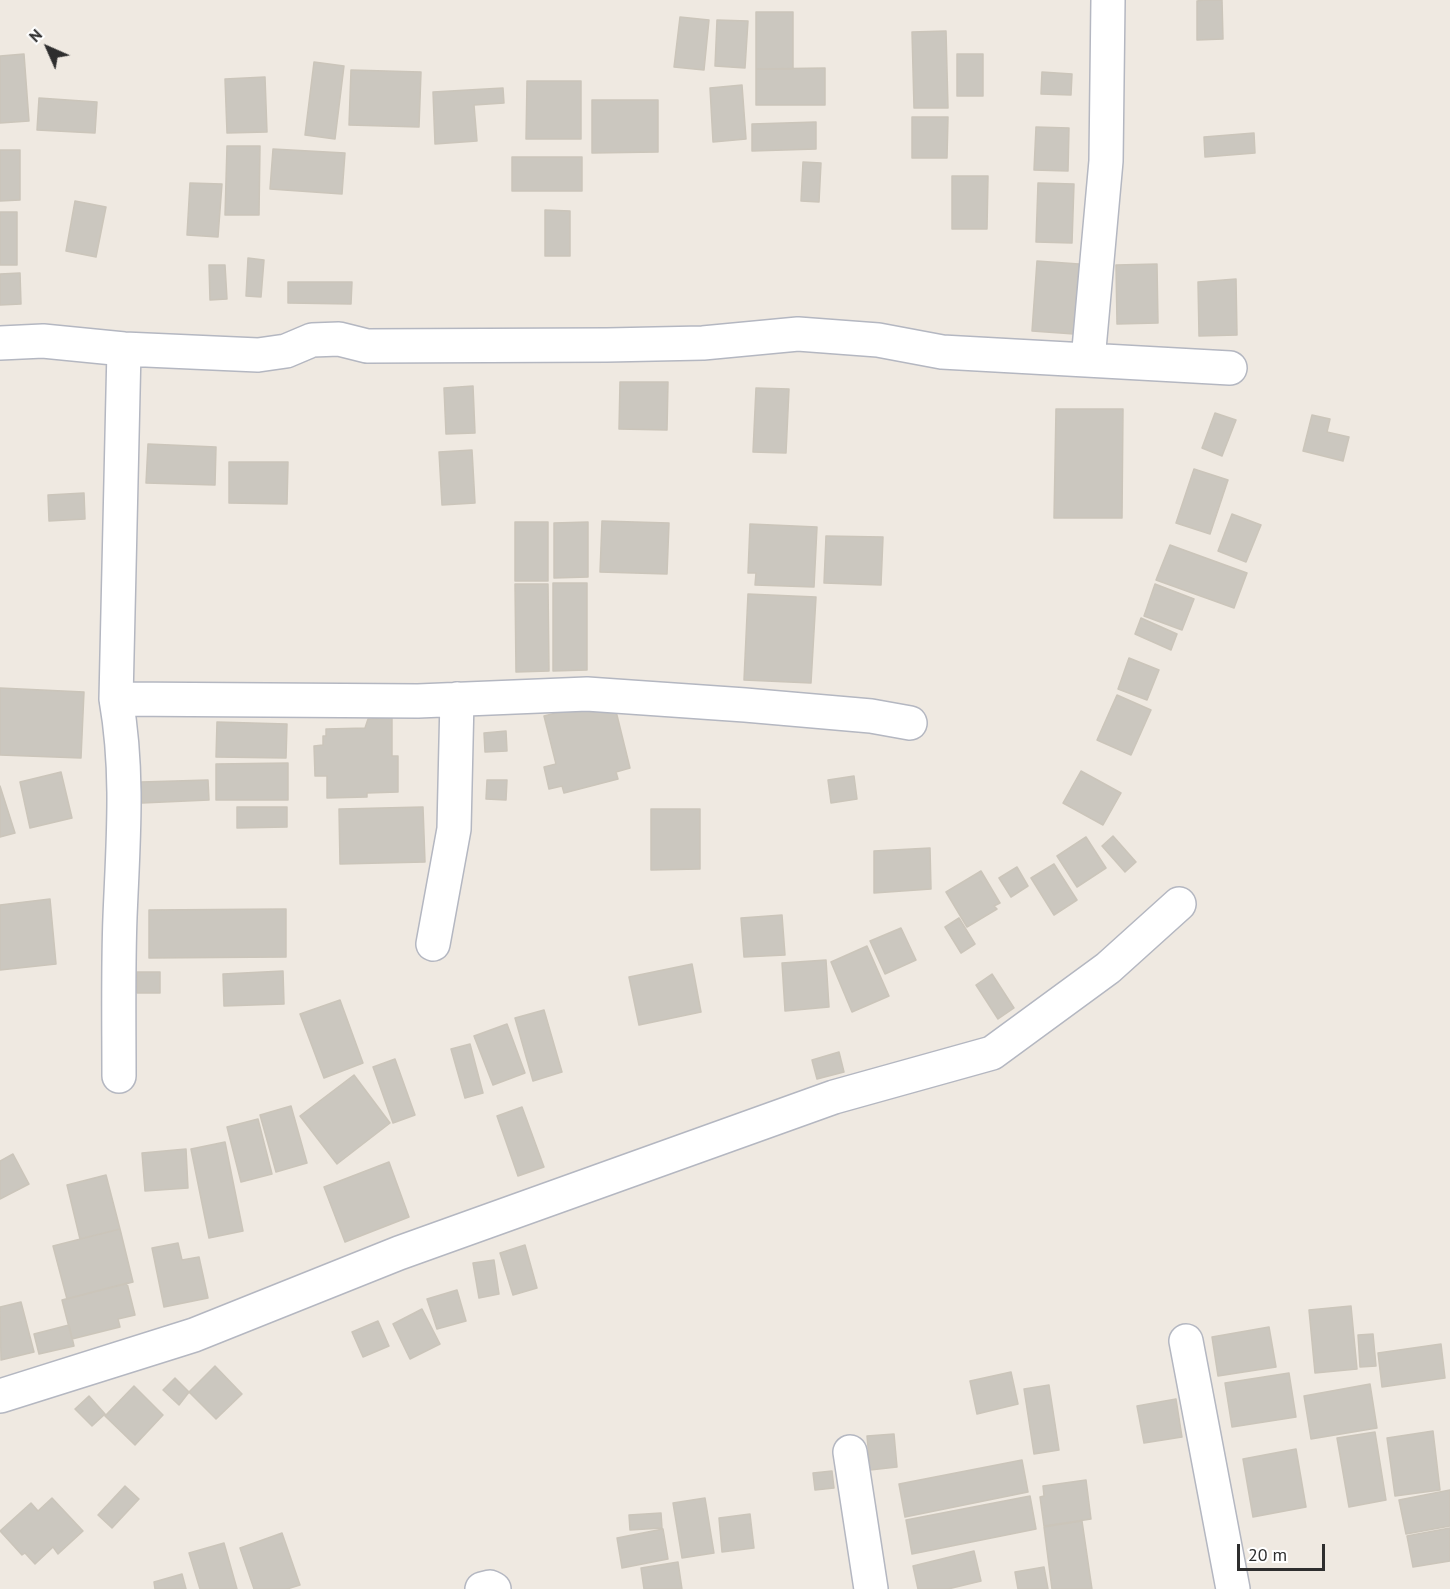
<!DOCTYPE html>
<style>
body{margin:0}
#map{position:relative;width:1450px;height:1589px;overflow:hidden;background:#efe9e1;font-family:"PT Sans",sans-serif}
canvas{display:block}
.north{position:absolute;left:18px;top:18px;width:60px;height:60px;-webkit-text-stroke:4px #fff;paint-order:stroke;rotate:315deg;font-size:16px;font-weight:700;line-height:24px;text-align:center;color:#2e2e2e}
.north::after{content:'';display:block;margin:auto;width:21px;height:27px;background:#2e2e2e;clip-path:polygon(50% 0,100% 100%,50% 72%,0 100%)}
.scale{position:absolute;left:1237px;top:1544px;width:88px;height:27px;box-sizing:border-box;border:3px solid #2e2e2e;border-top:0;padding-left:8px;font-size:18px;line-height:21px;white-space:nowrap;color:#2e2e2e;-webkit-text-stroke:4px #fff;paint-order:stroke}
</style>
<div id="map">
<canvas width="1450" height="1589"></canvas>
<div class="north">N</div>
<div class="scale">20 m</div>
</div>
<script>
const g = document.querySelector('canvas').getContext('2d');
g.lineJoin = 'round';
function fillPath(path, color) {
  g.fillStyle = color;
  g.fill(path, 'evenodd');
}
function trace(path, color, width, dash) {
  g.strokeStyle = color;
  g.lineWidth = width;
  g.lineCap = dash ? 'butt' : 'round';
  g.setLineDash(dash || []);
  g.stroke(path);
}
const building = new Path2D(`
 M1204 0H1222L1223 39 1197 40V1Z
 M756 12H793V69H756Z
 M680 17 709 20 704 70 674 67Z
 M717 20 748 21 745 68 715 66Z
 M946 31 948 108H914L912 32Z
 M24 54 29 121 0 123V56Z
 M957 54H983V96H957Z
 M314 62 344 66 335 139 305 135Z
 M825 68V105H756V69Z
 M351 70 421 72 419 127 349 125Z
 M1042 72 1072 74 1071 95 1041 94Z
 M265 77 267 132 227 133 225 79Z
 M527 81H581V139H526Z
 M742 85 746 139 713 142 710 88Z
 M503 88 504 103 474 105 477 141 435 144 433 92Z
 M39 98 97 102 95 133 37 130Z
 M592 100H658V152L592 153Z
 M912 117H948L947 158H912Z
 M816 122V149L752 151V124Z
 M1036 127 1069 128 1068 171 1034 170Z
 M1254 133 1255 153 1205 157 1204 137Z
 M227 146H260L259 215H225Z
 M273 149 345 153 342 194 270 189Z
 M0 150H20V200L0 201Z
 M512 157H582V191H512Z
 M803 162 821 163 819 202 801 201Z
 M952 176H988L987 229H952Z
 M190 183 222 184 218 237 187 235Z
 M1038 183 1074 184 1072 243 1036 242Z
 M75 201 106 207 96 257 66 251Z
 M545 210 570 211V256H545Z
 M0 212H17V265H0Z
 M248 258 264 260 261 297 246 296Z
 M1037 261 1079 264 1074 334 1032 331Z
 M1157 264 1158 323 1117 324 1116 265Z
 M209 265H225L227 299 210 300Z
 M20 273 21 304 0 305V274Z
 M1236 279 1237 335 1199 336 1198 282Z
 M288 282H352L351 304 288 303Z
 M620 382H668L667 430 619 429Z
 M473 386 475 433 446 434 444 388Z
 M756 388 789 389 786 453 753 452Z
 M1056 409H1123L1122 518H1054Z
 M1215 413 1236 420 1222 456 1202 448Z
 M1312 415 1330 419 1327 432 1349 437 1343 461 1303 451Z
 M148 444 216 447 215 485 146 483Z
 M472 450 475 503 442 505 439 452Z
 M229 462H288L287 504 229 503Z
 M1194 469 1228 480 1210 534 1176 523Z
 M84 493 85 519 49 521 48 495Z
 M1232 514 1261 525 1246 562 1218 551Z
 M602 521 669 523 667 574 600 572Z
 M515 522H548V581H515Z
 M588 522V577L554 578V523Z
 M750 524 817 527 814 587 755 585 756 573H748Z
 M826 536 883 537 881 585 824 583Z
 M1170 545 1247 573 1234 608 1156 580Z
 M553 583H587V670L553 671Z
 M515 584H548L549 671 516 672Z
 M1155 584 1194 599 1182 630 1144 616Z
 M748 594 816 597 811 683 744 680Z
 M1141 618 1177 634 1171 650 1135 634Z
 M1129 658 1159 670 1147 700 1118 689Z
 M0 688 84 692 81 758 0 755Z
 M1117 695 1151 710 1131 755 1097 740Z
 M613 699 630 768 616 772 618 779 564 793 562 786 549 789 544 767 556 764 544 716Z
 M392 718V756H398V792L367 793V797L327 798V776H315L314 746 323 745V736H326V729L365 728 368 719Z
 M217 722 287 724 286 758 216 757Z
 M506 731 507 751 485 752 484 733Z
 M288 763V800H216V764Z
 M1081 771 1121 793 1103 825 1063 803Z
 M61 772 72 818 30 828 20 782Z
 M854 776 857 799 831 803 828 780Z
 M208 780 209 800 142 803 141 782Z
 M487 780H507L506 800 486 799Z
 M0 786 15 833 0 837Z
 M237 807H287V827L237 828Z
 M423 807 425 862 340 864 339 809Z
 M651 809H700V869L651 870Z
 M1113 836 1136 862 1125 872 1102 846Z
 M1086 837 1106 868 1077 887 1057 856Z
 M930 848 931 889 874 893V851Z
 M1054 864 1077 900 1054 915 1031 878Z
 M1017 867 1028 886 1011 897 999 878Z
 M981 871 1000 903 994 906 997 909 967 927 946 892Z
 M50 899 56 964 0 970V905Z
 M286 909V957L149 958V910Z
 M782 915 785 955 744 957 741 918Z
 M959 918 975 944 961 953 945 927Z
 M901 928 916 960 885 974 870 941Z
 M867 946 889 996 852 1012 831 962Z
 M826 960 829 1007 785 1011 782 963Z
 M692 964 701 1012 639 1025 629 977Z
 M283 971 284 1004 224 1006 223 974Z
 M137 972H160V993H137Z
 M992 974 1014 1008 998 1019 976 985Z
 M340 1000 363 1063 324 1078 300 1014Z
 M544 1010 562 1072 533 1081 515 1018Z
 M507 1024 525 1073 493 1085 474 1036Z
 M470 1044 483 1093 465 1098 451 1049Z
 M839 1052 844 1072 817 1079 812 1060Z
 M395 1059 415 1115 393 1123 373 1067Z
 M354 1075 390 1123 337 1164 300 1116Z
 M291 1106 307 1163 276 1172 260 1115Z
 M522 1107 544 1167 518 1176 497 1116Z
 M258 1119 272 1174 241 1182 227 1127Z
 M225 1142 243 1231 209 1238 191 1149Z
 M186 1149 188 1188 145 1191 142 1153Z
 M13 1154 29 1184 0 1199V1161Z
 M389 1162 409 1217 345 1242 324 1187Z
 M106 1175 120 1229 80 1239 67 1185Z
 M120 1229 133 1282 67 1299 53 1246Z
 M178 1243 182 1260 199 1257 208 1298 164 1307 152 1248Z
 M525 1245 537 1288 513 1295 500 1253Z
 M494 1260 499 1294 479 1298 473 1263Z
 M127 1283 135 1315 118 1319 120 1327 72 1339 62 1300Z
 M457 1290 466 1321 437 1329 427 1299Z
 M21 1302 34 1352 1 1360 0 1307Z
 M1351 1306 1357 1369 1315 1373 1309 1310Z
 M422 1309 440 1344 410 1359 393 1324Z
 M378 1321 389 1346 363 1357 352 1332Z
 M69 1325 74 1346 39 1354 34 1334Z
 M1269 1327 1276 1367 1218 1376 1212 1337Z
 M1373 1334 1376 1366 1360 1367 1358 1335Z
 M1441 1344 1445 1378 1382 1387 1378 1353Z
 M215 1366 242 1394 216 1419 189 1392Z
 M1011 1372 1018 1404 977 1414 970 1381Z
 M1289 1373 1296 1417 1232 1427 1225 1383Z
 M175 1378 189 1392 179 1405 163 1390Z
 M1370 1384 1377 1428 1311 1439 1304 1396Z
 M1049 1385 1059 1450 1034 1454 1024 1389Z
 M134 1386 163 1415 135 1445 105 1416Z
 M89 1396 105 1414 92 1426 75 1409Z
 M1176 1399 1182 1437 1144 1443 1137 1406Z
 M1433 1431 1440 1490 1395 1496 1387 1438Z
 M1375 1432 1386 1500 1349 1507 1337 1438Z
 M894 1434 897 1467 870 1470 867 1436Z
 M1296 1449 1306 1507 1253 1517 1243 1459Z
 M1022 1460 1028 1492 905 1517 899 1484Z
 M832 1471 834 1488 815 1490 813 1473Z
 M1086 1480 1091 1519 1044 1526 1040 1497 1044 1496 1043 1486Z
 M125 1486 139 1499 112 1528 98 1515Z
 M1450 1490V1526L1406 1534 1399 1500Z
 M1030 1496 1036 1529 912 1554 906 1520Z
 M52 1498 83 1531 58 1554 53 1547 35 1564 25 1553 22 1555 0 1531 31 1503 38 1511Z
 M705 1498 714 1553 682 1558 673 1503Z
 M661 1513 662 1528 630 1530 629 1515Z
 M750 1514 754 1548 722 1552 719 1518Z
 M1082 1521 1092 1589H1052L1044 1527Z
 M1450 1528V1561L1413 1567 1407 1536Z
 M663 1529 668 1559 622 1568 617 1538Z
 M282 1533 300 1585 287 1589H254L240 1548Z
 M224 1543 237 1589H200L189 1553Z
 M974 1551 981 1581 948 1589H918L913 1566Z
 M678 1562 682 1589H644L641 1568Z
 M1044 1567 1048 1589H1018L1015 1572Z
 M182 1574 186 1589H155L154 1582Z`);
fillPath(building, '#cbc7bf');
trace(building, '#cbc5ba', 1.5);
const minor = new Path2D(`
 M0 343 43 341 124 349 258 355 286 351 312 340 339 339 367 346 607 345 703 343 798 334 878 340 942 352 1230 368
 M1088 360 1106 161 1108 0
 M116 699 418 701 587 694 745 705 871 716 910 723
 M433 944 454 829 457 699
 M119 1076C119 1023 118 970 120 917 123 842 129 773 116 699L124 349
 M1186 1341 1233 1589
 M0 1396 194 1335 399 1253 834 1097 992 1053 1108 968 1179 904
 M850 1452 871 1589
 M482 1589 490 1587 494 1589`);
trace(minor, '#b4b7c1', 36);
trace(minor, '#fff', 33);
</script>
